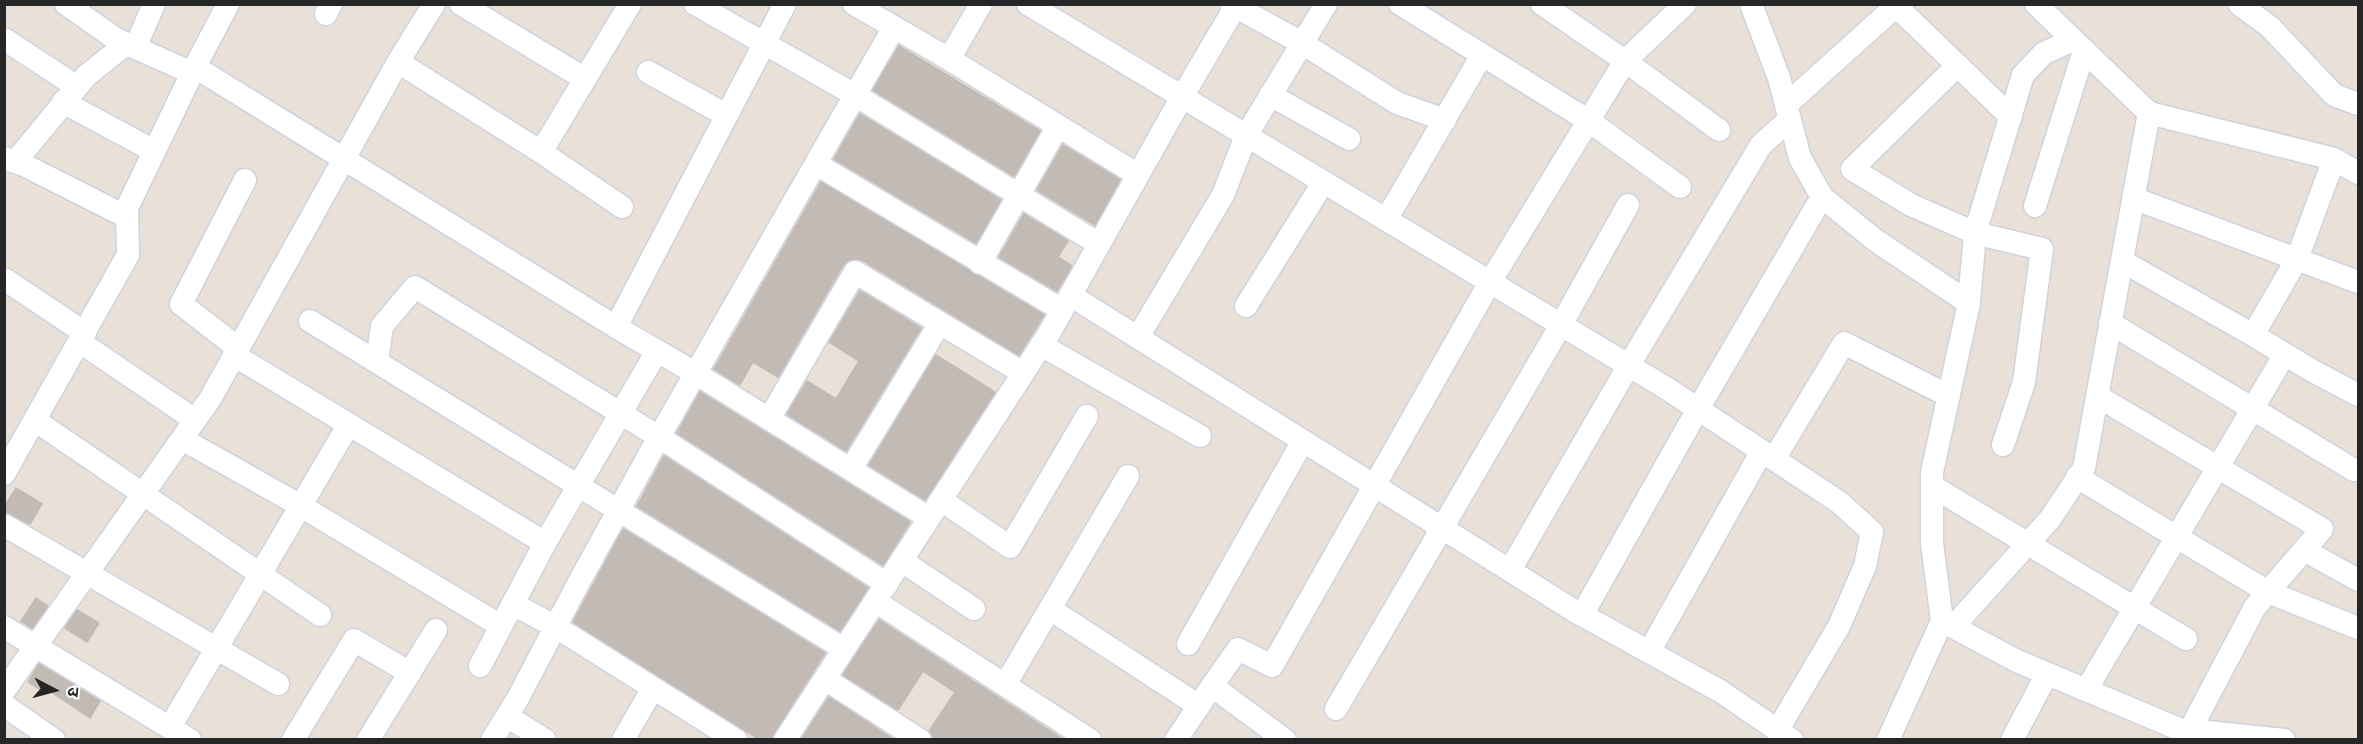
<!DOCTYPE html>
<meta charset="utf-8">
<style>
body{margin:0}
#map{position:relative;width:2363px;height:744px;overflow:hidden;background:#e9e0d8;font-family:"Sofia Sans Condensed","Noto Sans Devanagari",sans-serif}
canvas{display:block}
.frame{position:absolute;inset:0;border:6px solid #262626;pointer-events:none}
.north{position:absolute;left:24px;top:660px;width:60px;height:60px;-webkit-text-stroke:4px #fff;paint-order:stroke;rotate:96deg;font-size:16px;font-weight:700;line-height:24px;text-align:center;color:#262626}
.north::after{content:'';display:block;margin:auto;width:21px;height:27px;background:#262626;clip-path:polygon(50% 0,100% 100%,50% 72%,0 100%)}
</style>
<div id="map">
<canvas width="2363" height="744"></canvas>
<div class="frame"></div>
<div class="north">उ</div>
</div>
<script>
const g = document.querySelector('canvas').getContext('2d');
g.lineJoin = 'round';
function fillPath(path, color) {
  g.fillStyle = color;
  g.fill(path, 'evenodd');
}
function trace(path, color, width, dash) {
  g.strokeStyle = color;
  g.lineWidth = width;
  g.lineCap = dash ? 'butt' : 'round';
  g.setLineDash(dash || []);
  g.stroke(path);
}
const building = new Path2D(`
 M899 46 1040 131 1014 176 873 90Z
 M860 114 1001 200 976 243 834 159Z
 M1063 145 1120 180 1095 225 1037 190Z
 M821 182 1044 315 1019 355 862 260 855 259 843 265 778 377 753 362 740 385 714 369Z
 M1024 214 1068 241 1058 257 1072 266 1057 291 999 257Z
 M860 291 921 328 846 451 787 414 807 381 836 399 859 361 829 342Z
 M936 355 995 392 925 500 869 465Z
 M700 392 910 522 883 565 677 433Z
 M664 456 868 588 840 631 637 506Z
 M16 488 42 504 30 524 4 512V507Z
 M623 529 825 653 774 733 772 740H760L573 622Z
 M36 598 48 606 32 628 21 621Z
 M77 610 99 623 87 642 65 628Z
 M879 620 1064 740H933L929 731 955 692 923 671 898 710 843 675Z
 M39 664 100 701 90 718 45 688 43 691 28 682Z
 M829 697 894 740H801Z`);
fillPath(building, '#c1bab5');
trace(building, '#c3bbb2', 1.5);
const minor = new Path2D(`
 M66 4 116 39 192 73
 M461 4 585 79
 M695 4 855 95 1099 244
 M854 4 949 59 1138 175
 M1028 4 1666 388 1839 502 1872 532 1865 566 1839 626 1777 731
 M1231 4 1302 43 1397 103 1445 120
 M1400 4 1589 121 1680 187
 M1542 4 1625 61 1719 130
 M1751 4 1779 78 1800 158 1822 197 1875 240 1969 303 1932 472V543L1942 621 1888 740
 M1894 4 2011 117
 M2036 4 2149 113 2334 159 2358 173
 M2239 4 2270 27 2334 95 2358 104
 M326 14 331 4
 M4 39 77 87
 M135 48 154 4
 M949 59 981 4
 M398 62 541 152 622 207
 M1957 66 1852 169 1911 205 1975 233 2023 75 2044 53 2073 40
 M195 67 616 327 695 373 929 518
 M648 72 726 115
 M1270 95 1349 139
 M63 102 154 151
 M1786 105 1896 6
 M541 152 630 4
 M4 158 24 165 127 217
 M15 162 86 76 126 44
 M816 164 1062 310
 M2133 198 2358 282
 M2035 206 2084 51
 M1386 220 1482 55
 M2122 261 2253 335 2311 370 2358 395
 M980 263 1058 126
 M4 279 85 333
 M1070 295 1573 610 1720 691 1792 740
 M1969 303 1975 233 2042 249 2024 382 2003 445
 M1246 306 1323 183
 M310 321 844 649
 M2110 323 2354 470
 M616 327 785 4
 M2253 335 2297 259 2334 159
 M1138 337 1223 195 1246 136 1326 4
 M80 342 195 420
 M1041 345 1200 436
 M238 348 181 304 245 180
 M234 355 545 543
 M377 362 382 326 415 287 659 437 887 584
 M2097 396 2322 529 2255 607 2190 730
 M769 419 855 272 1023 373
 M36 421 320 615
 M182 439 301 506 501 626
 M1774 459 1844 343 1949 396
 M851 469 940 323
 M4 474 128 255 127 208 195 67 228 4
 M2077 477 2268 592 2358 628
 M1932 486 2186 639
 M941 500 1010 547 1087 416
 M4 525 278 684
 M2304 550 2358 580
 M902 561 974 609
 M1510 570 1629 365 1761 145 1790 119
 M875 601 1090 740
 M513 604 556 627 736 740
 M1050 609 1199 706
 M1582 615 1698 409 1822 197
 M1942 621 2017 661 2179 729 2284 740
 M4 627 190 740
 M1953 627 2050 519 2084 468 2149 113
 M1188 644 1303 441
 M1649 652 1762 451
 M480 666 545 543 657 351
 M825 679 920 740
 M1005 685 1128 476
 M1212 686 1238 649 1272 666 1490 282 1625 61 1685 4
 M2086 690 2285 354
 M4 691 210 399 398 62 434 4
 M4 705 54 740
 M1336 709 1561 325 1628 205
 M507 716 545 740
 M170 727 349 424
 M293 740 354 640 410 673
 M368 740 436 630
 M492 740 518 698 579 582 659 437 893 29
 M623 740 653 688
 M785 740 1048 335 1182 97 1237 4
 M1176 740 1212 686 1285 740
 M2012 740 2047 674`);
trace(minor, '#ced3df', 25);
trace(minor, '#fff', 22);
</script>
